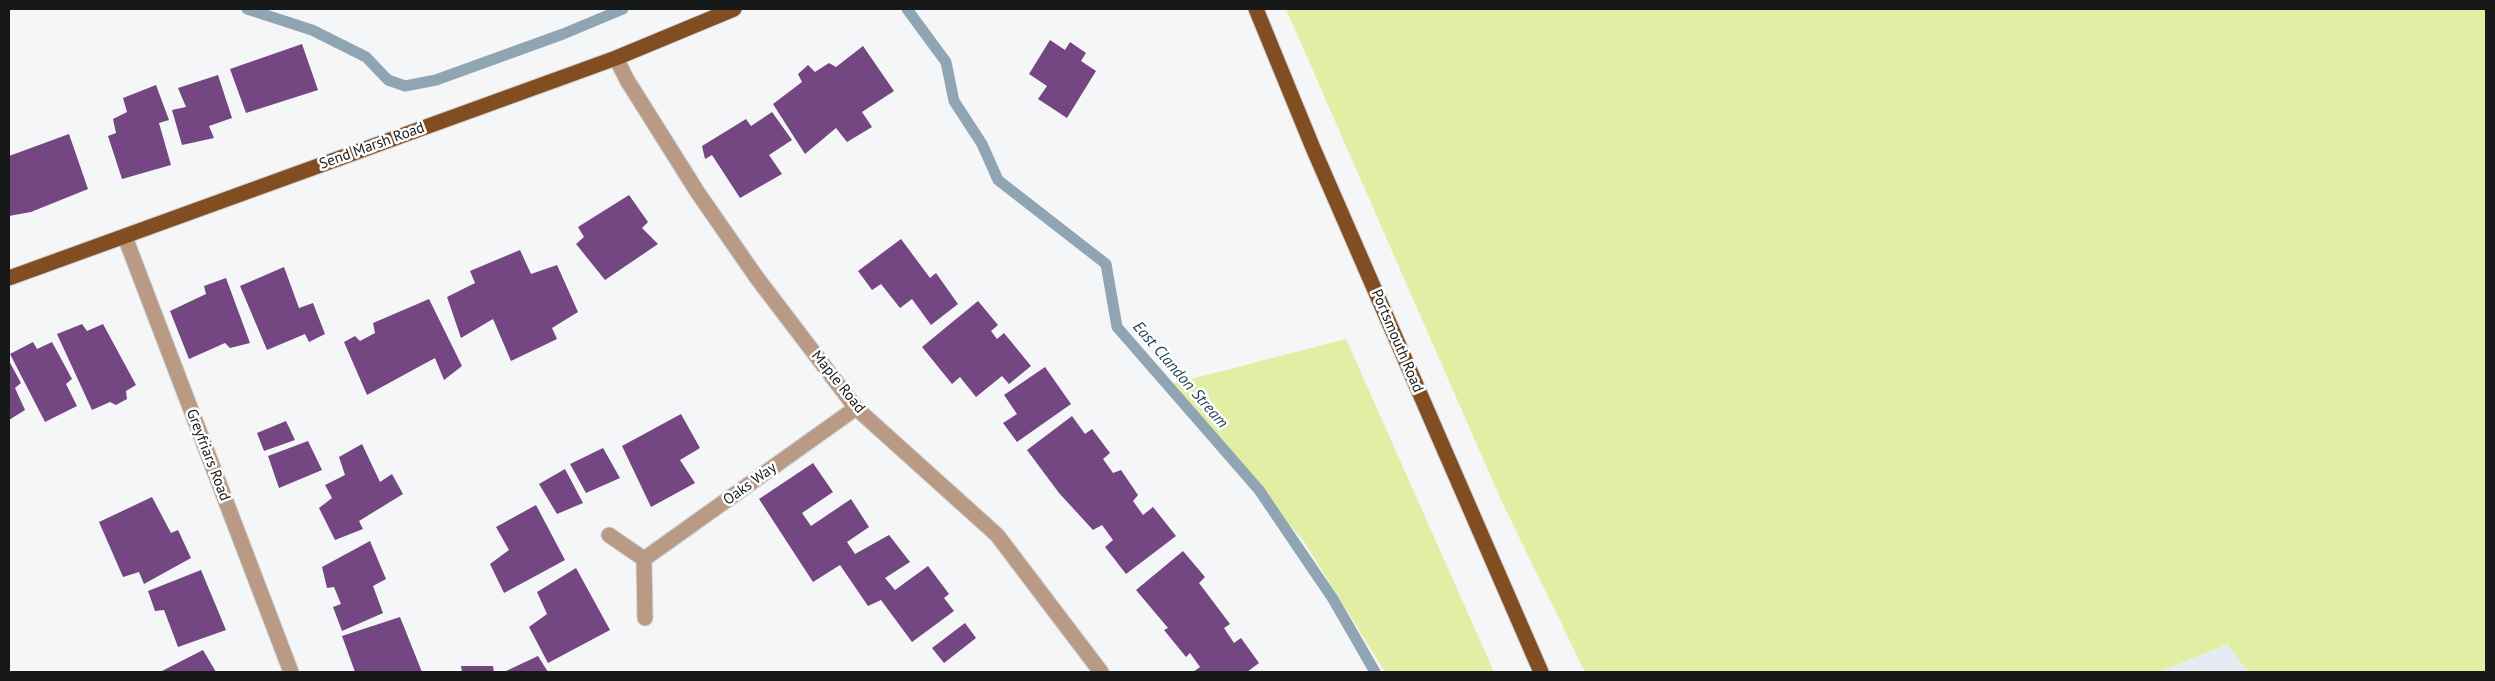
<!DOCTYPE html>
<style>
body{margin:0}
#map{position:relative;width:2495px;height:681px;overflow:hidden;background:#f5f6f7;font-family:"PT Sans",sans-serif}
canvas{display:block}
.frame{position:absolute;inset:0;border:10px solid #171818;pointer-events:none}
</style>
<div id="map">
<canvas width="2495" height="681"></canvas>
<div class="frame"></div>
</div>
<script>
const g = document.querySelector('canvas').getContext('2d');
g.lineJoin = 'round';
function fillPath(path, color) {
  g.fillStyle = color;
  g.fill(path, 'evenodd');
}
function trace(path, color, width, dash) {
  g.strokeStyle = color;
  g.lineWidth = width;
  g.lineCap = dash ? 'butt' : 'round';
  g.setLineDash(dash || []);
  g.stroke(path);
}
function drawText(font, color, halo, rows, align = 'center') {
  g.font = font + ' "PT Sans",sans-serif';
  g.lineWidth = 5;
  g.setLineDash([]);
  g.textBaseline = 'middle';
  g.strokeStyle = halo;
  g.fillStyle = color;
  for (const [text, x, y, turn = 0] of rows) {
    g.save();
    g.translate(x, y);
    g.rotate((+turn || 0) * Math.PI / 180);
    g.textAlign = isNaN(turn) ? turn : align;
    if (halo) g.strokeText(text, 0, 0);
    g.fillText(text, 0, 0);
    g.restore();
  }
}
fillPath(new Path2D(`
 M2228 644 2248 672H2159Z`), '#e5ebf3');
fillPath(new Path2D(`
 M1286 9H2486V672H2248L2228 644 2159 672H1585L1502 502Z
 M1346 339 1494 672H1385L1303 540 1168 385Z`), '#e1eea4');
trace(new Path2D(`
 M247 9 312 30 366 57 388 80 405 86 436 80 563 34 623 9
 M907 9 946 62 954 101 982 144 998 180 1106 264 1117 327 1259 490 1333 599 1375 672`), '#8fa5b3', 11);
fillPath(new Path2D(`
 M1050 40 1065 50 1070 42 1086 53 1081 61 1096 71 1067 118 1038 99 1047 86 1029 74Z
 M302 44 318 90 246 113 230 69Z
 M863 46 894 91 862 112 872 127 847 142 836 128 805 154 773 104 802 82 798 74 808 65 815 72 829 63 836 67Z
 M218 75 232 118 209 126 214 138 182 145 172 110 186 107 178 88Z
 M156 85 169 120 159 123 171 165 122 179 108 136 116 133 113 119 127 112 123 98Z
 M772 112 792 140 769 155 782 174 740 198 712 155 705 159 702 146 746 119 751 126Z
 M69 134 88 189 31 212 9 216V156Z
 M629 195 648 222 642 228 658 244 605 280 576 244 584 237 578 227Z
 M901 239 930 278 936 273 958 304 931 325 912 299 900 308 881 284 872 290 858 271Z
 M520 250 531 274 557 265 578 312 552 328 557 339 511 361 493 319 461 338 447 297 475 283 470 271Z
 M284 267 299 308 313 303 325 334 309 342 305 334 267 350 240 286Z
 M226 278 250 343 230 348 225 343 189 359 170 311 206 294 204 286Z
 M429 299 462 366 444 380 435 358 367 395 344 342 355 336 360 341 375 333 373 323Z
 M978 301 998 325 991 331 997 339 1004 333 1031 366 1009 384 1002 376 976 397 960 377 952 384 922 347Z
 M82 324 87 331 103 324 136 385 126 391 127 399 116 405 110 402 92 410 57 334Z
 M33 342 37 349 52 342 72 379 66 384 77 406 45 422 10 354Z
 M9 361 21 383 15 388 25 410 9 420Z
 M1045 367 1071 404 1017 442 1003 423 1017 414 1004 395Z
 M681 414 700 448 680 460 695 483 651 507 622 446Z
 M1072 416 1085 434 1092 429 1110 453 1103 459 1113 473 1121 470 1138 495 1133 501 1143 515 1153 507 1176 536 1126 574 1105 547 1113 540 1102 525 1093 530 1059 493 1027 450Z
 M286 421 295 440 264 451 257 433Z
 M308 441 322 470 279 488 268 456Z
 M362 444 380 482 392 474 403 494 359 521 363 529 335 540 319 508 332 498 325 485 345 475 339 457Z
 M603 448 620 478 586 493 570 464Z
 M813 463 833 492 802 513 811 526 851 499 869 527 847 542 855 554 889 535 910 562 885 578 895 590 928 566 949 594 944 598 954 611 912 642 881 600 868 606 840 565 813 582 759 499Z
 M565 469 583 503 557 514 539 484Z
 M152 497 171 533 178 530 191 558 144 584 139 572 123 577 99 522Z
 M536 505 565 560 504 593 490 564 509 550 496 527Z
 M370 541 386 579 373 586 383 613 342 631 333 607 341 604 334 587 327 588 322 567Z
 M1183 551 1205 577 1199 583 1230 624 1224 628 1234 643 1241 638 1259 663 1247 672H1193L1200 667 1190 653 1186 657 1164 630 1168 628 1136 590Z
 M576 568 610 630 548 663 529 627 547 614 537 592Z
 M201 570 226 630 178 647 164 610 155 611 148 591Z
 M400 617 422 672H355L342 636Z
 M965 623 976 638 944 663 932 648Z
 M203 650 216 672H160Z
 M538 656 548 672 506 671Z
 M461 666H493L494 672H462Z`), '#744682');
const minor = new Path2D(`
 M616 58 627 80 698 193 757 278 856 408 997 535 1101 672
 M125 237 291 672
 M609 535 644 559 645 618
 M644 559 856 408`);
const major = new Path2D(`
 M1256 9 1313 148 1541 672
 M9 278 616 58 734 9`);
trace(minor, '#d1d2d3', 17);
trace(major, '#d1d2d3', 17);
trace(minor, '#b99a84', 15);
trace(major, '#824e21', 15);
drawText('15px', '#171818', '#fff', [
 ["Send Marsh Road",372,146,-20],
 ["Portsmouth Road",1397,341,67],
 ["Maple Road",838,382,51],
 ["Greyfriars Road",208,455,69],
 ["Oaks Way",750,484,-36]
]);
drawText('italic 16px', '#193f53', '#fff', [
 ["East Clandon Stream",1180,375,49]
]);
</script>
